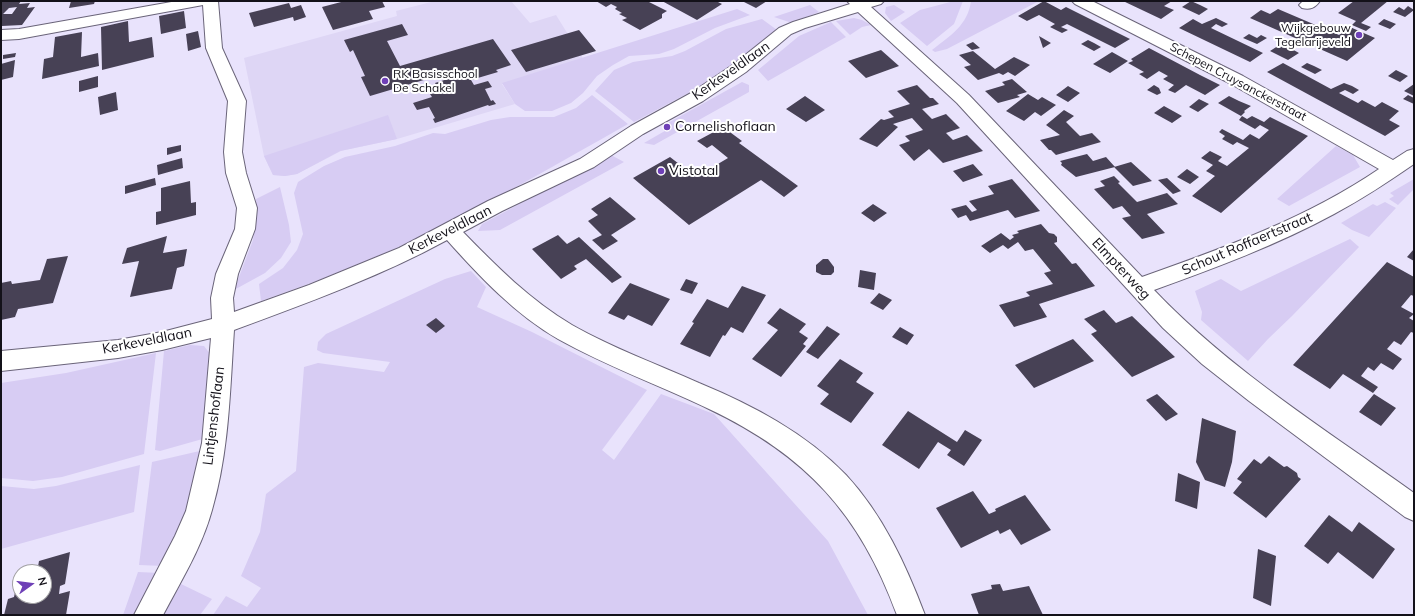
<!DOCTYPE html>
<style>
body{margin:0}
#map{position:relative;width:1415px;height:616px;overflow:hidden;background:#e9e3fc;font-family:Mulish,sans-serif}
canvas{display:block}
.frame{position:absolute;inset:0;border:2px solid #131119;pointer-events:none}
.north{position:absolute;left:12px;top:564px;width:40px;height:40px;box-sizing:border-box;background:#fff;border:1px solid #a1a0a3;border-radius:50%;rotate:76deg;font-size:11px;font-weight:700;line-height:16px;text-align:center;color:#131119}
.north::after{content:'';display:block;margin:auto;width:14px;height:18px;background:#6f40b7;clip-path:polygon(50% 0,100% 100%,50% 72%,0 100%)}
</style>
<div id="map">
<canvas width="1415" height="616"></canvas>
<div class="frame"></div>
<div class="north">N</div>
</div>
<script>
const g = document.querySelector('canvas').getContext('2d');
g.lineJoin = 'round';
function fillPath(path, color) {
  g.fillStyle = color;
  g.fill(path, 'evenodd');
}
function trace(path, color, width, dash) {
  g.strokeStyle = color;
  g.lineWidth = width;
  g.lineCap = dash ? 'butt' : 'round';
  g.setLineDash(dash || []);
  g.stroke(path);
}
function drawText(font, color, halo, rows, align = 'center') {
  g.font = font + ' Mulish,sans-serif';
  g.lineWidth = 4;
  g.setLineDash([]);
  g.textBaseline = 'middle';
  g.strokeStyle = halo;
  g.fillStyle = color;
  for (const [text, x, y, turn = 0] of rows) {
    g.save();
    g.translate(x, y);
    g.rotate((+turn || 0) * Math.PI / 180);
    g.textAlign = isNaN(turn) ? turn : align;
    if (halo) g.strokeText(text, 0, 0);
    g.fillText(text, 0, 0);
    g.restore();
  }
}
fillPath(new Path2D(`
 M435 1H511L530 23 556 15 584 60 502 84 515 104 397 139 341 151 297 174 285 176 273 175 264 156 244 58 397 16 396 11Z`), '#ded6f5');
fillPath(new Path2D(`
 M954 1H963L954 24 927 46 900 23 920 10Z
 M971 1H1039L947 49 935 52 932 50C950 36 968 25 971 1Z
 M810 5 819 12 792 23 774 17Z
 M894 5 905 12 891 21 885 13 886 7Z
 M737 9 750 15 715 28 674 49 659 54 629 56 613 65 597 76 583 93 571 103 552 111H525L515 104 502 83Z
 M854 18 862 20 871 25 862 27 850 35 836 21Z
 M762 19 777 30 747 56 711 81 634 122 595 91 614 70 633 62 672 56 685 51 726 29Z
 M831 22 846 37 768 81 758 70 799 36Z
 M742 82 749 85V92L654 145 644 143 670 128 666 124Z
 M592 95 628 124C559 163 490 203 419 237 368 262 315 282 261 301L259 284 283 268 297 250 303 234 294 193 298 182 324 166 345 157 395 146 433 133 445 134 491 120 510 117H554L576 108Z
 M388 115 397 139 340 151 297 174 285 176 273 175 264 156Z
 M1336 146 1353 155 1360 167 1289 206 1277 199Z
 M611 155 624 162 500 230 478 231 482 224Z
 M1414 179V189L1398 205 1389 199 1394 196 1390 193Z
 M280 187 289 225 291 242 281 258 265 273 234 290 253 240 256 216V199Z
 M1385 202 1396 208 1369 237 1352 230 1341 223 1373 204 1377 206Z
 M1350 239 1359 247 1292 316 1268 339 1248 361 1201 320 1202 312 1195 291 1221 279 1241 291Z
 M471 271 486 287 477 307 532 332 647 390 602 450 614 460 661 394 714 414 828 541 868 615H213L226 596 247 607 261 588 241 576 260 532 266 494 296 471 304 367 318 363 384 372 390 362 323 353 317 350 318 342 326 334 445 279Z
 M190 345 204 346 211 355 206 438 160 451 155 450 164 351Z
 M156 353 144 454 62 477 33 481 1 478V383L66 373Z
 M204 450C194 490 180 528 164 566L139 565 152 462Z
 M140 465 134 512 1 549V486L34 489 56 486Z
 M138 572 160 573 138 615H123Z
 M181 584 212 599 200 615H163Z`), '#d7ccf3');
fillPath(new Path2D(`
 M1 1H21L19 4 30 3 27 8 35 7 22 25 2 26ZM17 7 12 14H3L9 8Z
 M71 1H95L94 4 69 8Z
 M345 1H382L385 7 369 11 373 19 333 30 322 7Z
 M596 1H647L667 11 662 14V18L640 30 622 20 627 18 619 14 622 13 615 9 617 7 611 4 606 7Z
 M662 1H716L722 4 697 20Z
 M742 1H767L756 8Z
 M1044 1 1061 10 1066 7 1130 39 1115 48 1067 24 1061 27 1068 30 1062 33 1050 27 1055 24 1039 15 1027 21 1018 16Z
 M1123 1H1172L1164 6 1174 10 1161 19Z
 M1191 1 1200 5 1208 9 1199 15 1182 7Z
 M1354 1H1388L1361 23 1371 27 1366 31 1352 25 1356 21 1338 13Z
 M289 3 291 8 301 5 306 17 294 21 293 17 254 27 249 13Z
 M1408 6 1414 10 1405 17 1393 12 1399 7 1404 10Z
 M1278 9 1339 35 1350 27 1375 38 1347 61 1250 18 1261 10 1270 14Z
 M184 11 186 28 161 34 159 16Z
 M1216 18 1228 24 1222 27 1216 24 1211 28 1263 53 1250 62 1179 28 1193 19 1202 24Z
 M1384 19 1396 24 1390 29 1378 24Z
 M128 21 129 42 152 37 154 57 102 70 101 27Z
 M402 24 408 35 387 41 400 66 493 39 511 65 496 70 498 72 471 80 474 85 488 81 492 87 485 89 491 101 493 100 496 104 489 106 488 105 435 123 433 119 435 118 429 107 417 110 413 103 432 97 430 94 440 91 435 83 457 76 454 71 370 96 361 77 365 76 353 50 350 52 344 40Z
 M579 30 596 51 526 72 511 50Z
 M198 31 201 47 188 51 186 34Z
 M82 32 81 57 98 53 99 66 42 79 44 59 53 57 55 37Z
 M1249 34 1257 38 1261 35 1267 38 1257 44 1243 38Z
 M1039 36 1051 43 1043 48Z
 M1088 40 1094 43 1101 47 1094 51 1081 44Z
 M973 42 980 48 972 50 966 45Z
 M1281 44 1290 48 1299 53 1288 60 1270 51Z
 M1149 48 1200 75 1220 85 1205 95 1186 85 1175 93 1168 90 1174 85 1163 79 1168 76 1159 71 1147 79 1139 74 1144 72 1128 63 1133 61 1131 59Z
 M881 50 899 66 866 78 848 61Z
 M973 51 995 69 1014 57 1030 65 1015 76 1008 72 1003 75 999 73 978 80 964 67 971 65 959 55Z
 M1112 52 1128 61 1110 73 1093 64Z
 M16 53 15 57 3 59V55Z
 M15 60 13 77 1 80V64Z
 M1283 63 1331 89 1344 83 1352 86 1359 90 1353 94 1345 90 1339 93 1358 103 1362 100 1375 107 1382 102 1399 111 1389 120 1400 126 1385 136 1267 72Z
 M1307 63 1314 66 1322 70 1315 74 1301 67Z
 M1396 70 1408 76 1400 82 1388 76Z
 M98 76V87L79 92V81Z
 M1012 79 1027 92 1017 95 1020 97 998 103 985 91 1005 85 1002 82Z
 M1414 84V96L1404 91Z
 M917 85 930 98H933L939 104 922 109 932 119 946 114 960 128 946 133 953 140 967 135 983 151 943 163 929 149 914 161 899 145 910 141 905 136 923 130 912 118 893 124 898 127 877 147 859 139 881 119 884 120 894 117 888 111 910 104 897 91Z
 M1154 85 1159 88 1161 93 1157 95 1147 90Z
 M1068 86 1080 93 1068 102 1056 95Z
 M116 92 118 110 100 115 98 97Z
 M1028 94 1038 100 1042 97 1056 105 1041 116 1035 112 1024 121 1006 111Z
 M1408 95 1414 98V104L1403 99Z
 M805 96 825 110 806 122 786 109Z
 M1229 96 1239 101 1251 106 1244 111 1245 112 1241 116 1218 103Z
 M1199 99 1209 104 1198 112 1189 107Z
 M1164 106 1182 116 1172 123 1154 113Z
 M1064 110 1074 116 1066 122 1080 136 1092 133 1101 142 1056 155 1051 150H1049L1040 140 1060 135 1046 125Z
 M1242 116 1247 119 1252 116 1264 122 1270 117 1308 136 1221 213 1192 196 1215 176 1206 171 1213 165 1201 158 1210 151 1222 157 1218 161 1227 166 1249 148 1237 142 1233 145 1222 139 1225 136 1219 132 1222 129 1243 140 1250 134 1259 139 1269 130 1260 125 1255 129 1239 120Z
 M723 127 742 141 739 143 798 186 784 197 761 180 689 225 633 178 670 157 696 177 728 158 712 145 707 148 697 141Z
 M181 145V151L167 155V148Z
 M1087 154 1093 161 1106 157 1115 167 1076 177 1061 165 1062 163 1060 161Z
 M182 158 183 168 158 175 157 165Z
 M1131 162 1152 181 1133 186 1114 167Z
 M973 164 983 175 963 182 953 171Z
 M1187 169 1199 177 1190 184 1177 177Z
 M1114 176 1120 182 1118 183 1137 202 1167 193 1178 204 1147 214 1165 233 1142 239 1122 218 1131 216 1122 206 1113 209 1094 189 1105 186 1100 181Z
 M155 178 156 185 125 194V186Z
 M1167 178 1181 191 1173 194 1158 180Z
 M1012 179 1040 211 1015 218 1008 210 970 221 966 215 958 218 951 209 966 205 972 212 977 210 969 201 994 194 988 186Z
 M190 181 191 203 196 202V215L156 225V212L161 211V188Z
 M610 197 636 219 611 235 618 241 603 250 592 240 602 235 588 221 598 215 591 209Z
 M873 204 887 213 874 222 861 213Z
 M1041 224 1049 233 1054 234 1057 237V242L1054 243 1072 264 1076 263 1095 286 1039 304 1047 317 1014 327 999 305 1030 296 1026 292 1053 284 1044 273 1051 271 1033 249 1025 251 1018 242 1008 249 1003 245 990 253 981 246 1001 233 1010 240 1014 237 1012 235 1019 233 1017 231Z
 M558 235 567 244 579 237 622 277 612 283 586 259 574 266 577 269 561 279 532 249Z
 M167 236 163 253 187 249 184 266 177 268 172 289 130 297 139 261 122 264 127 248Z
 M1414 249V261L1407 257Z
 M68 256 53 303 18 309 15 317 1 320V283L11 281 12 284 40 280 47 259Z
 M823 259H828L834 267V272L831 275H822L816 272V265Z
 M1387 262 1414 277V296L1411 295 1401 307 1414 314 1409 318 1414 321V333L1411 332 1401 345 1394 341 1387 349 1402 359 1393 370 1381 363 1374 371 1368 367 1361 376 1378 387 1373 393 1343 374 1330 389 1293 365Z
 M860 270 876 273 874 290 858 287Z
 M686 279 698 283 692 294 680 290Z
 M630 283 670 299 652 326 628 315 624 320 608 313Z
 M742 286 766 295 743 333 731 327 725 336 723 335 710 357 680 344 694 323 692 322 707 299 728 308Z
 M879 293 892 300 883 310 870 303Z
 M780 308 806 324 799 332 808 338 803 344 806 346 781 377 752 359 778 330 767 323Z
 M1104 310 1116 323 1132 316 1175 357 1132 377 1091 334 1097 331 1084 319Z
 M436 318 445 326 436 333 426 325Z
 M827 326 840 334 818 359 806 352Z
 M900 327 914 335 907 345 892 337Z
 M1073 339 1094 361 1034 388 1015 365Z
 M840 359 863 373 856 382 874 393 851 423 820 404 829 394 817 386Z
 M1157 394 1178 414 1166 421 1146 400Z
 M1374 394 1396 408 1381 426 1359 412Z
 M908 411 957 442 965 430 982 440 964 466 947 455 951 450 938 442 919 469 882 445Z
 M1202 418 1236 431 1232 462 1225 487 1205 480 1196 462Z
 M1269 456 1284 467 1287 466 1297 473 1298 477 1301 479 1266 518 1233 493 1242 482 1237 479 1254 459 1261 464Z
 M1178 473 1200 482 1197 509 1175 501Z
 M973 491 989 514 996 511 995 509 1025 495 1051 530 1021 545 1010 529 1000 534 998 530 961 548 936 508Z
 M1329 515 1352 532 1359 522 1395 549 1373 579 1338 552 1328 564 1304 546Z
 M1258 549 1276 556 1271 606 1253 598Z
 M70 552 65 584 60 586 59 594 70 591 66 615H4L8 599 14 597 18 579 20 578V596H44V572H37L39 561Z
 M1000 584 1003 591 1029 586 1043 615H979L971 594 992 589 991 585Z`), '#474155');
const minor = new Path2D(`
 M177 1H218L222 48 246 101 242 152 246 173 257 208 255 229 238 274 233 298 234 312 309 285 399 248 488 201 580 159 631 126 691 93 734 64 779 28 793 22 850 4 847 1H884L881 4 871 7 969 95 1142 277C1224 248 1307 218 1379 169L1231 84 1075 4 1072 1H1092L1243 76 1393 160 1407 151 1414 149V164C1388 182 1362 199 1334 214 1277 245 1215 268 1154 290 1230 370 1325 429 1414 493V521L1405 517 1249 401 1202 364 1163 328 957 103 858 12 805 28 791 34 746 72 703 101 643 134 594 167 502 211 463 232C496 266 530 300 572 325 612 348 657 364 699 383 752 405 806 433 846 475 883 515 906 565 925 615H897C860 514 806 455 709 409 659 385 606 366 558 339 515 314 480 277 447 240 379 277 307 303 234 330 230 390 229 452 212 510 202 547 181 581 163 615H134L175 536 186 511 202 443 211 338 162 350 118 358 1 371V351L118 340 162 332 212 319 211 298 216 274 235 229 237 208 226 173 224 152 228 101 206 48 203 5 19 39 1 40V30L19 29Z
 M1303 1H1320C1315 8 1310 10 1302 8L1299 5Z`);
trace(minor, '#6a6479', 2);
fillPath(minor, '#fff');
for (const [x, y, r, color] of [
 [1359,35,4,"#6f40b7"],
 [385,81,4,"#6f40b7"],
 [667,127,4,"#6f40b7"],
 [661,171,4,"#6f40b7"]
]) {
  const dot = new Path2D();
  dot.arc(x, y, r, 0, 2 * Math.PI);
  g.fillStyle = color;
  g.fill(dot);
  trace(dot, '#fff', 1.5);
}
drawText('12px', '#131119', '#fff', [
 ["Wijkgebouw",1351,28],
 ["Tegelarijeveld",1351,42],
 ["RK Basisschool",393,74,"left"],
 ["De Schakel",393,88,"left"]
], 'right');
drawText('12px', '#131119', '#fff', [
 ["Schepen Cruysanckerstraat",1238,82,28]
]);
drawText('14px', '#131119', '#fff', [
 ["Kerkeveldlaan",731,71,-35],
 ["Kerkeveldlaan",450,230,-27],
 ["Schout Roffaertstraat",1247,244,-23],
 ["Elmpterweg",1121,269,47],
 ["Kerkeveldlaan",147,341,-11],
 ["Lintjenshoflaan",214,416,-83]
]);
drawText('14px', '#131119', '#fff', [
 ["Cornelishoflaan",675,127],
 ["Vistotal",669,171]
], 'left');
</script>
